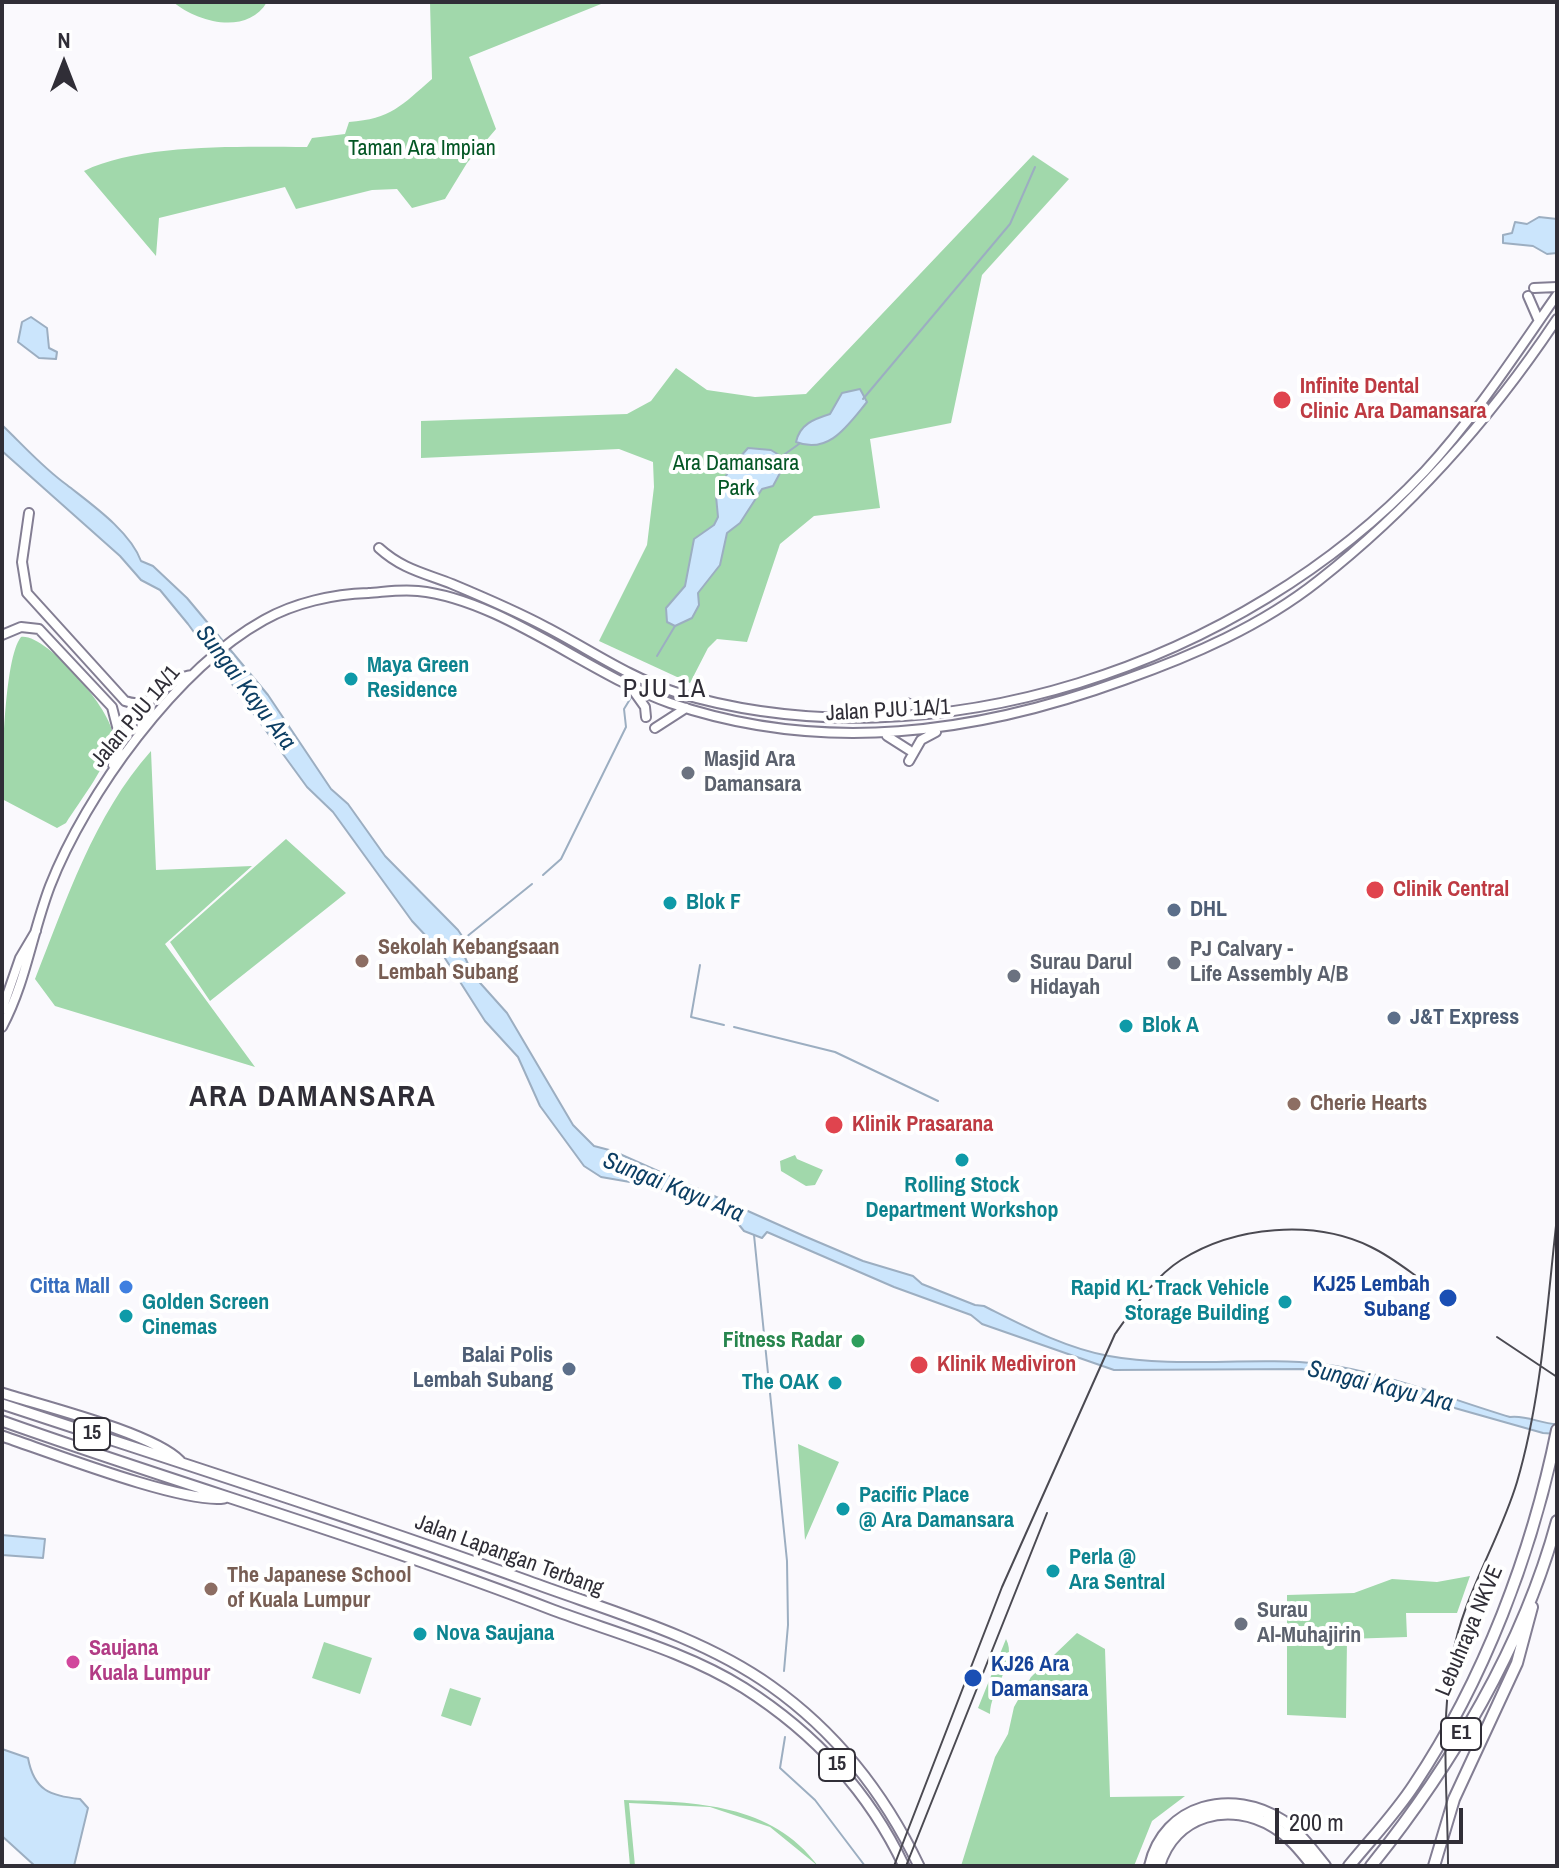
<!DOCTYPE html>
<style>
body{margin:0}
#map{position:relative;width:1559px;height:1868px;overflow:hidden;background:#faf9fd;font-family:"Archivo Narrow",sans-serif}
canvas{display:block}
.frame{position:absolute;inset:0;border:4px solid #302e37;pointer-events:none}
.north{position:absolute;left:24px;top:24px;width:80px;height:80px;-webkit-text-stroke:6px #fff;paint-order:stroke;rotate:0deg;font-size:22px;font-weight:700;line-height:32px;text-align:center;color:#302e37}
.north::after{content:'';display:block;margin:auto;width:28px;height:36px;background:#302e37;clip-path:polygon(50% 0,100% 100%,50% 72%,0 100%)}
.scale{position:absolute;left:1275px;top:1808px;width:188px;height:36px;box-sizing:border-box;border:4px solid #302e37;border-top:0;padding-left:10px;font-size:24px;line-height:28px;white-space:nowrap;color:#302e37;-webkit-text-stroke:6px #fff;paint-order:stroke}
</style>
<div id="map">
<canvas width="1559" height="1868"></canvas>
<div class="frame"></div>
<div class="north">N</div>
<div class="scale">200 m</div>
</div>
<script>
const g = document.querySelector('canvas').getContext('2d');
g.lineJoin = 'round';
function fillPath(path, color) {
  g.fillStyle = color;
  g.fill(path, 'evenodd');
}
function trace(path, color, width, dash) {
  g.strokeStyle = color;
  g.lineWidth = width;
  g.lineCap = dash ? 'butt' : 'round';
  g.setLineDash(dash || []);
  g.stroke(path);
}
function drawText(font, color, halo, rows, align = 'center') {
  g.font = font + ' "Archivo Narrow",sans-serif';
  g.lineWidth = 8;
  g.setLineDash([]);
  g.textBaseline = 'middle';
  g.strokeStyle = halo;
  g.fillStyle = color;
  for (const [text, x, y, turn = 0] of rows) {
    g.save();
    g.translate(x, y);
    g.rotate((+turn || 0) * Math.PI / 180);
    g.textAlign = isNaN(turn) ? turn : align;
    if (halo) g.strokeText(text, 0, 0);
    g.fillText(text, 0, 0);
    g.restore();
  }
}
fillPath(new Path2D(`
 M173 2H267C247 36 197 22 173 2Z
 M430 2H606L469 57 496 129 467 163 445 199 412 208 397 189 372 190 296 209 285 187 159 218 156 256 84 171C141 143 243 147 307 147L312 138 345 134 349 122C391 119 402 105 432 79Z
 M1033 155 1069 179 982 275 951 423 870 439 880 508 814 516 780 544 747 642 717 639 708 648 690 683 599 641 647 545 654 487 653 462 619 449 421 458V421L627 414 651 401 676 368 707 390 755 397 806 394Z
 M21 637C46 633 113 711 113 736 112 760 79 802 66 823L57 828 2 799C2 768 4 658 21 637Z
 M151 751 156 870 252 866 165 944 255 1067 55 1006 35 979C66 901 94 815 151 751Z
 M286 839 346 893 210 1001 170 942Z
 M795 1155 797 1159 823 1170 815 1185 806 1186 781 1171 780 1161Z
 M798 1444 839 1462 805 1540Z
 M1470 1576 1457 1613H1406L1407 1637 1347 1639 1346 1718 1287 1715V1595L1354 1593 1392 1579 1437 1582Z
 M1077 1633 1105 1649 1110 1797 1185 1796 1152 1821 1134 1866H961L995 1757 1008 1734 1014 1707 1031 1677Z
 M1006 1639C1018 1661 990 1690 990 1714L978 1708Z
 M324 1642 372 1658 360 1694 312 1678Z
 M450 1688 481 1698 471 1726 441 1716Z
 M624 1800C695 1802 772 1803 818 1866L770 1827 710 1807 629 1803 635 1866H630Z`), '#a1d8ab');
const water = new Path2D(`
 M1539 217 1557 219V253L1547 254 1533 246 1503 243V235L1512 233 1515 222 1527 224Z
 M31 317 47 328 49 348 57 352 56 359 39 358 18 342 22 322Z
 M860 389 867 402C848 425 829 455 796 442 800 424 814 419 830 414L842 393Z
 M2 425C23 445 43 468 67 485 91 504 130 531 141 561L153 566 187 598 268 695 331 789 348 804 385 856 458 930 466 942 463 953 473 975 507 1013 573 1125 594 1146 613 1151 804 1236 863 1261 913 1276 922 1284 975 1305 984 1306C1024 1326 1065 1348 1109 1356 1179 1369 1251 1356 1322 1364 1385 1372 1449 1399 1510 1417 1528 1415 1540 1424 1557 1424V1434L1543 1433 1345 1377 1302 1369 1114 1370 982 1324 971 1315 894 1287 767 1232 762 1238 744 1231 731 1215 653 1186 601 1177 584 1166 540 1106 518 1057 485 1021 441 952 412 921 333 812 307 787 188 624 160 590 141 580 120 556 2 451Z
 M748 448 771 450 779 455 780 473 773 486 762 489 740 523 727 533 720 565 698 593 699 605 692 618 675 626 667 622 666 608 685 586 694 539 714 525 718 517 716 496 730 468Z
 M2 1535 45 1539 43 1558 2 1555Z
 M2 1749 28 1758C34 1791 51 1796 80 1799L88 1808 74 1866H35L2 1836Z`);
fillPath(water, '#cbe5fc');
trace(water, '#9caec1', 2);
trace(new Path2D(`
 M863 399 1010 224 1035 167
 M778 459 799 444
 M657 656 675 626
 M543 875 561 859 626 727 624 709 632 696
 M465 938 532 884
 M700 965 691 1017 724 1025
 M734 1027 835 1052 938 1101
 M754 1235 787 1561 788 1625 784 1671
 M785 1737 780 1768 815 1800 865 1866`), '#9caec1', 2);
const secondary = new Path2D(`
 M1534 288 1557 287
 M1528 296 1538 319
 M29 513 22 562 27 593 125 701C155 712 165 678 192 675
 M379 548C402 569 424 573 452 584 483 597 516 611 546 627 587 648 630 678 675 692 933 770 1243 664 1425 471 1475 417 1515 355 1557 295
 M2 635 21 627 39 629 112 707 121 742 113 765
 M630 686 645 707 646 717
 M907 703 932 713
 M655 728 686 708
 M139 735 149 702
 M887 736 909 750
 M909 761 921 740 936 732
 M2 1010 20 958 36 931
 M2 1027C26 982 32 933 50 886 86 794 176 669 264 620 294 603 333 594 368 593 384 592 401 589 418 591 501 599 590 675 670 703 822 755 976 734 1124 680 1192 656 1261 626 1318 581 1411 508 1491 418 1557 319`);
const primary = new Path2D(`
 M2 1393C43 1406 153 1433 180 1461
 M2 1404C178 1462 354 1518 528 1581 609 1611 701 1636 771 1686 836 1732 885 1795 919 1866
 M2 1421C185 1486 372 1540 553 1610 615 1633 687 1652 744 1688 813 1732 869 1792 904 1866
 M2 1436C47 1451 183 1504 224 1498`);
const motorway = new Path2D(`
 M1150 1866C1164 1804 1233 1788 1283 1821 1300 1833 1312 1850 1325 1866
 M1159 1866C1174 1814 1230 1800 1274 1827 1290 1837 1301 1851 1313 1866
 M1349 1866C1371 1839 1395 1814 1414 1785 1484 1680 1532 1553 1557 1430
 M1371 1866C1452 1765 1523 1646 1557 1521
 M1434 1866 1454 1799 1517 1663 1532 1607`);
trace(secondary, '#837e93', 12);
trace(primary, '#837e93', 13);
trace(motorway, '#837e93', 14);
trace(secondary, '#fff', 8);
trace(primary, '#fff', 9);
trace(motorway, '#fff', 10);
trace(new Path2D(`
 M1497 1337 1557 1377
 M894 1866 1002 1587 1115 1334C1133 1309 1154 1277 1181 1260 1235 1226 1314 1219 1371 1247 1390 1256 1406 1269 1423 1281
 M906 1866 1047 1513
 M1448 1866C1448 1796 1440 1728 1452 1659 1462 1597 1499 1542 1517 1482 1542 1397 1547 1304 1557 1217`), '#4b4a52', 2);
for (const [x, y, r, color] of [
 [1282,400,10,"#e0444e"],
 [351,679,8,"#0f9aa8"],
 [688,773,8,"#6b7280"],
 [1375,890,10,"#e0444e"],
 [670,903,8,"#0f9aa8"],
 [1174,910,8,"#5c6f8a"],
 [362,961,8,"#8d6e63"],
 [1174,963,8,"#6b7280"],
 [1014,976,8,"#6b7280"],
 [1394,1018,8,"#5c6f8a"],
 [1126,1026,8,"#0f9aa8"],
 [1294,1104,8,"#8d6e63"],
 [834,1125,10,"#e0444e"],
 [962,1160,8,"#0f9aa8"],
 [126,1287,8,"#3f7fe0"],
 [1448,1298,10,"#1a4fb4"],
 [1285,1302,8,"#0f9aa8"],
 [126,1316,8,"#0f9aa8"],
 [858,1341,8,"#2e9e5b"],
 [919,1365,10,"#e0444e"],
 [569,1369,8,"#5c6f8a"],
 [835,1383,8,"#0f9aa8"],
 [843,1509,8,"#0f9aa8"],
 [1053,1571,8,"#0f9aa8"],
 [211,1589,8,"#8d6e63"],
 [1241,1624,8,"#6b7280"],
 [420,1634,8,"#0f9aa8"],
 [73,1662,8,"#d1479c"],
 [973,1678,10,"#1a4fb4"]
]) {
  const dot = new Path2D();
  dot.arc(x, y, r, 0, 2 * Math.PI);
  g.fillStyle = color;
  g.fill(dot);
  trace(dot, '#fff', 3);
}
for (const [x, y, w] of [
 [92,1434,36],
 [1461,1734,40],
 [837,1765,36]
]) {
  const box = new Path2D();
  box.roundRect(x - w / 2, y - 16, w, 32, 6);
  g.fillStyle = '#fff';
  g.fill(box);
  trace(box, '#302e37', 2);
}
drawText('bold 20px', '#302e37', null, [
 ["15",92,1434],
 ["E1",1461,1734],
 ["15",837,1765]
]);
drawText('22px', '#035624', '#fff', [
 ["Taman Ara Impian",422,149],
 ["Ara Damansara",736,464],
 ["Park",736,489]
]);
drawText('bold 22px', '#be3a42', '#fff', [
 ["Infinite Dental",1300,387],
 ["Clinic Ara Damansara",1300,412],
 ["Clinik Central",1393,890],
 ["Klinik Prasarana",852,1125],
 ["Klinik Mediviron",937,1365]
], 'left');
drawText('bold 22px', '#0d838f', '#fff', [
 ["Maya Green",367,666],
 ["Residence",367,691],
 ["Blok F",686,903],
 ["Blok A",1142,1026],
 ["Rolling Stock",962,1186,"center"],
 ["Department Workshop",962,1211,"center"],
 ["Rapid KL Track Vehicle",1269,1289,"right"],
 ["Storage Building",1269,1314,"right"],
 ["Golden Screen",142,1303],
 ["Cinemas",142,1328],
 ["The OAK",819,1383,"right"],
 ["Pacific Place",859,1496],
 ["@ Ara Damansara",859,1521],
 ["Perla @",1069,1558],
 ["Ara Sentral",1069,1583],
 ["Nova Saujana",436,1634]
], 'left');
drawText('22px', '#302e37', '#fff', [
 ["Jalan PJU 1A/1",888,711,-3],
 ["Jalan PJU 1A/1",136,717,-50],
 ["Jalan Lapangan Terbang",509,1556,20],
 ["Lebuhraya NKVE",1470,1631,-67]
]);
drawText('bold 22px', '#5b616d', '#fff', [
 ["Masjid Ara",704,760],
 ["Damansara",704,785],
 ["PJ Calvary -",1190,950],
 ["Life Assembly A/B",1190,975],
 ["Surau Darul",1030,963],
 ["Hidayah",1030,988],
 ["Surau",1257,1611],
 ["Al-Muhajirin",1257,1636]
], 'left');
drawText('bold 22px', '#4e5e75', '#fff', [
 ["DHL",1190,910],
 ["J&T Express",1410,1018],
 ["Balai Polis",553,1356,"right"],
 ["Lembah Subang",553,1381,"right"]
], 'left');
drawText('bold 22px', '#785e54', '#fff', [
 ["Sekolah Kebangsaan",378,948],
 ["Lembah Subang",378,973],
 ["Cherie Hearts",1310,1104],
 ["The Japanese School",227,1576],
 ["of Kuala Lumpur",227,1601]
], 'left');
drawText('bold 22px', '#164399', '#fff', [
 ["KJ25 Lembah",1430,1285],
 ["Subang",1430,1310],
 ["KJ26 Ara",991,1665,"left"],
 ["Damansara",991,1690,"left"]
], 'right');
drawText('bold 22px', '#366cbe', '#fff', [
 ["Citta Mall",110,1287]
], 'right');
drawText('bold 22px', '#27864d', '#fff', [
 ["Fitness Radar",842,1341]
], 'right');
drawText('bold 22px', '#b23c85', '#fff', [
 ["Saujana",89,1649],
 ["Kuala Lumpur",89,1674]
], 'left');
drawText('italic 24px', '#0c3e63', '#fff', [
 ["Sungai Kayu Ara",245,688,53],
 ["Sungai Kayu Ara",673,1188,22],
 ["Sungai Kayu Ara",1380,1387,14]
]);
g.letterSpacing = '2px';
drawText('26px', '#302e37', '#fff', [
 ["PJU 1A",665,690]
]);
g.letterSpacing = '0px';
g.letterSpacing = '2px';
drawText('bold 30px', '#302e37', '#fff', [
 ["ARA DAMANSARA",313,1098]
]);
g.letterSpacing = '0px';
</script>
